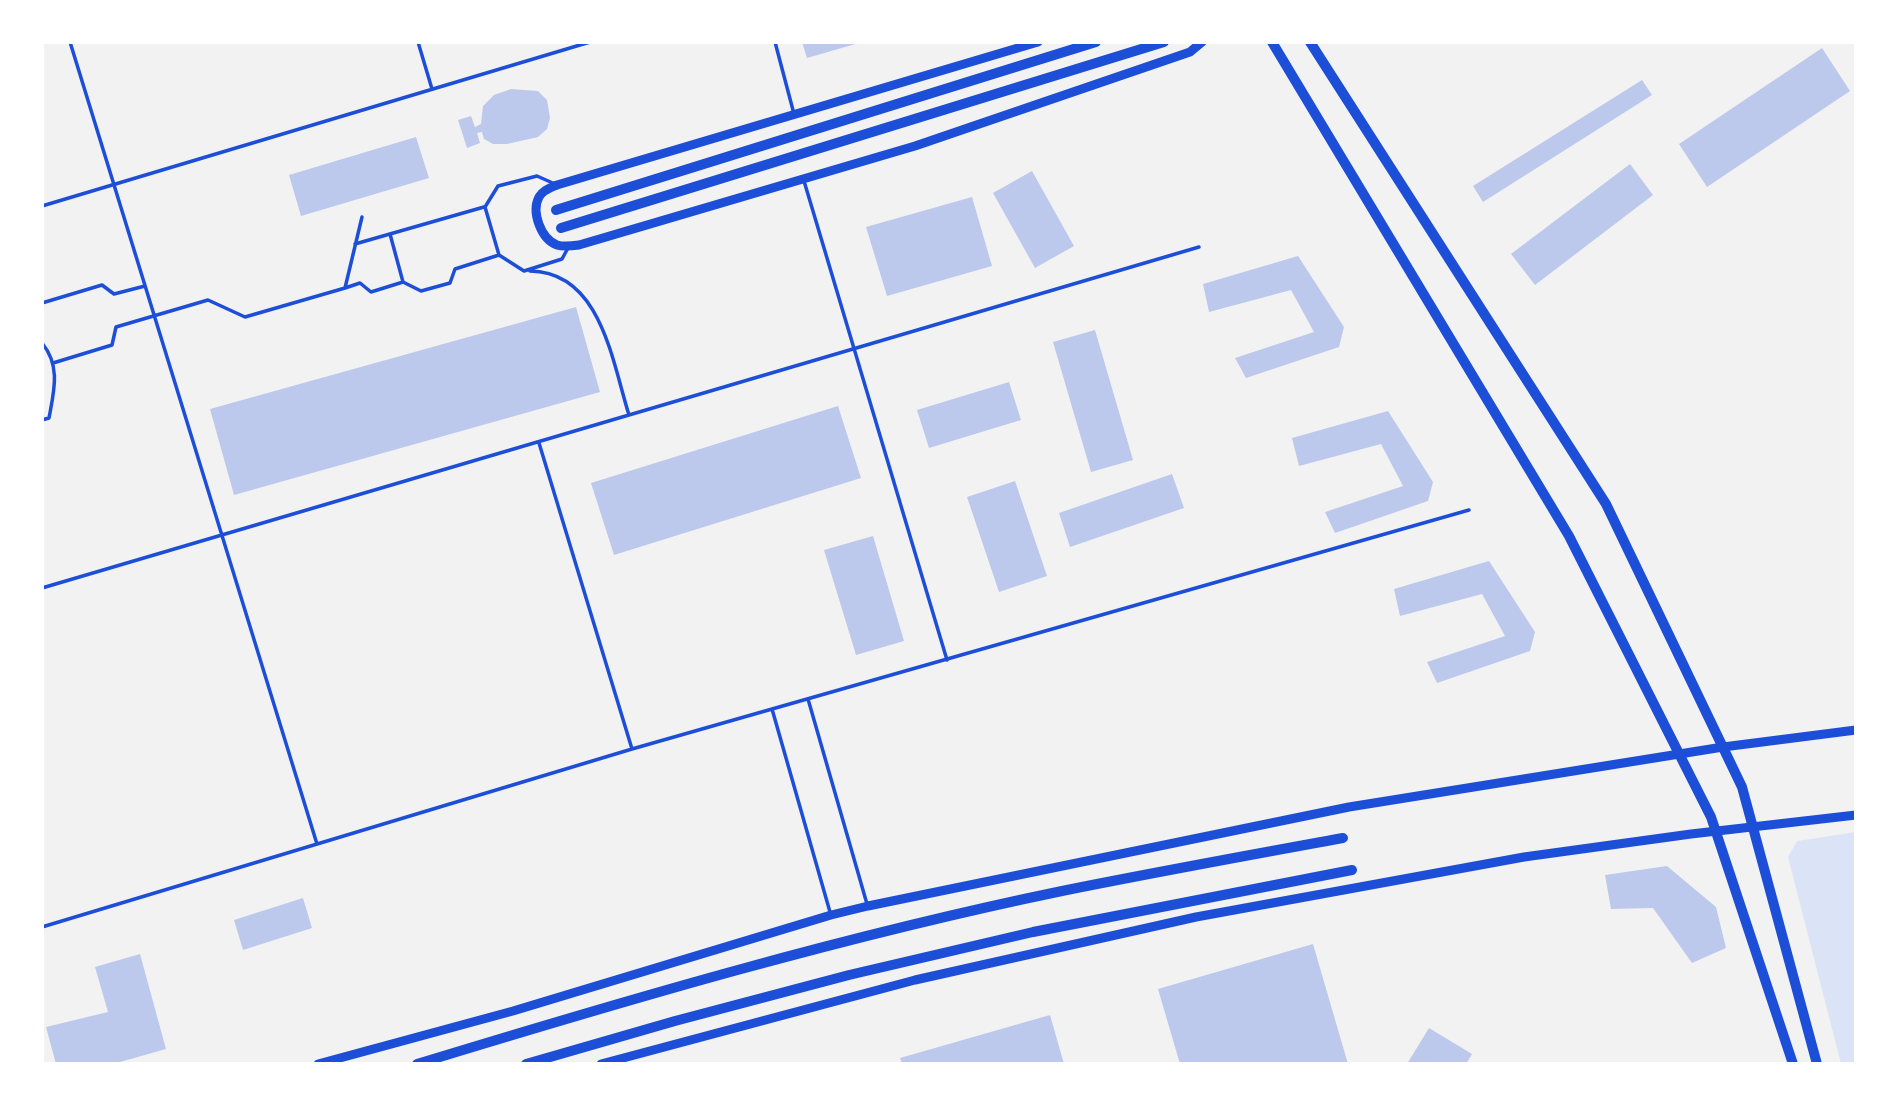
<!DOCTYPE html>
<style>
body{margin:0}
#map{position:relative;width:1898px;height:1106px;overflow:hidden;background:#f2f2f2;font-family:Manrope,sans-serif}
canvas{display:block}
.frame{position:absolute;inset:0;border:44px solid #fff;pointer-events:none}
</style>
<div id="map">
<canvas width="1898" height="1106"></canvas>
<div class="frame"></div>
</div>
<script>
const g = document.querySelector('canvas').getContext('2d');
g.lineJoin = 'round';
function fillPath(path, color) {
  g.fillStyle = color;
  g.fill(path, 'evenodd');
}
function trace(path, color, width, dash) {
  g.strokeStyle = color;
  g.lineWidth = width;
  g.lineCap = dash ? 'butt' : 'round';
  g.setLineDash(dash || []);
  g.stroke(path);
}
fillPath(new Path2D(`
 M1856 832V1064H1841L1788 857 1797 841Z`), '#dbe4f7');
fillPath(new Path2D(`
 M802 42H859V43L807 58Z
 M1822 48 1850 91 1707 187 1679 144Z
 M1642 80 1652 95 1483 202 1473 186Z
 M511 89 538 91 547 100 550 118 547 129 538 137 507 144H493L484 139 482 132 477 133 480 143 467 148 458 120 471 116 475 127 481 124 483 106 494 95Z
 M416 137 429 178 301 216 289 175Z
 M1630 164 1653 195 1535 285 1511 254Z
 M1032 171 1074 246 1035 268 993 193Z
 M972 197 992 266 887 296 866 227Z
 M1298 256 1344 327 1339 347 1246 378 1235 358 1314 332 1291 290 1209 312 1203 284Z
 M576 307 600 392 234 495 210 409Z
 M1095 330 1133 460 1091 472 1053 342Z
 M1009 382 1021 420 929 448 917 410Z
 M838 406 861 478 614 555 591 483Z
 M1388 411 1433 482 1428 501 1335 533 1325 512 1403 486 1381 444 1299 466 1292 438Z
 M1172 474 1184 508 1070 547 1059 513Z
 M1015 481 1047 576 999 592 967 497Z
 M873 536 904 641 856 655 824 550Z
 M1489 561 1535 632 1530 651 1437 683 1427 662 1505 636 1482 594 1400 616 1394 589Z
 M1667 866 1716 907 1726 948 1692 963 1653 908 1611 909 1605 875Z
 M303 898 312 928 243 950 234 920Z
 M1313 944 1348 1064H1180L1158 989Z
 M140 954 166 1049 113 1064H56L46 1027 108 1012 95 967Z
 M1050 1015 1064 1064H902L900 1058Z
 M1429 1028 1472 1054 1466 1064H1407Z`), '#bdc9ec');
trace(new Path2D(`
 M70 42 317 844
 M418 42 432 89
 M775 42 794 114
 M804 181 947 660
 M555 184 537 176 498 186 485 207 499 255 524 271 562 259 568 248
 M42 206 590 42
 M390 234 403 282
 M355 244 484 207
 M530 271C601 272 612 361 629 415
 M345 288 360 283 371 292 403 282 421 291 450 283 455 269 499 255
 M42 303 102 285 114 294 145 286
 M42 343C61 366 54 391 49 418L42 420
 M53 363 112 345 116 327 208 300 245 317 345 288 362 217
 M539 443 632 749
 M42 588 1199 247
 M808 699 867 904
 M772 709 830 912
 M42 927 632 749 1469 510`), '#1d4ed8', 3.5);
trace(new Path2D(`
 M1038 42 557 185C550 188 543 190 539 197 531 212 541 239 557 245 563 247 572 246 579 245L915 146 1190 52 1202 42
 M318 1064 513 1011 831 915 868 906 1349 807 1723 747 1856 730
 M601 1064 915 980 1196 917 1524 857 1691 834 1856 815`), '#1d4ed8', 9);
trace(new Path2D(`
 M556 210 1096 42
 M561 228 1164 42`), '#1d4ed8', 10);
trace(new Path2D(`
 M1272 42 1569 536 1711 817 1793 1064
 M1310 42 1606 504 1742 787 1817 1064
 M417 1064C630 999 844 936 1062 891 1156 872 1250 855 1343 838
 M526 1064 675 1021 849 975 1033 932 1352 870`), '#1d4ed8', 10);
</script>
